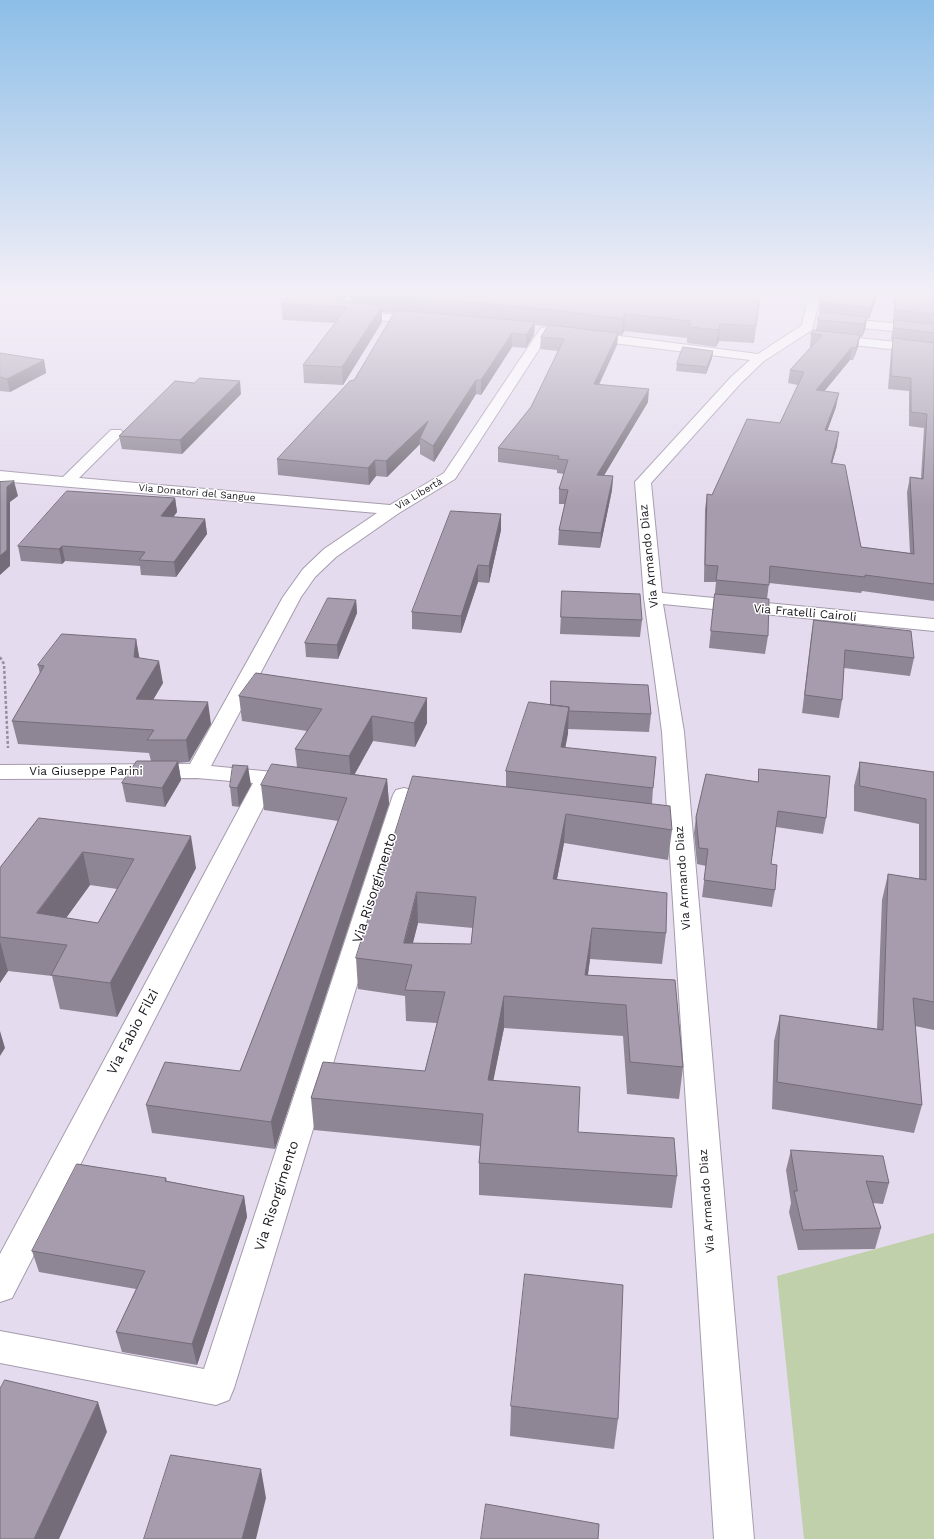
<!DOCTYPE html>
<meta charset="utf-8">
<style>
body{margin:0}
canvas{display:block;background:#e5dbee}
</style>
<canvas width="934" height="1539"></canvas>
<script>
const g = document.querySelector('canvas').getContext('2d');
g.lineJoin = 'round';
function fillPath(path, color) {
  g.fillStyle = color;
  g.fill(path, 'evenodd');
}
function trace(path, color, width, dash) {
  g.strokeStyle = color;
  g.lineWidth = width;
  g.lineCap = dash ? 'butt' : 'round';
  g.setLineDash(dash || []);
  g.stroke(path);
}
function drawText(font, color, halo, rows, align = 'center') {
  g.font = font + ' "Work Sans",sans-serif';
  g.lineWidth = 3;
  g.setLineDash([]);
  g.textBaseline = 'middle';
  g.strokeStyle = halo;
  g.fillStyle = color;
  for (const [text, x, y, turn = 0] of rows) {
    g.save();
    g.translate(x, y);
    g.rotate((+turn || 0) * Math.PI / 180);
    g.textAlign = isNaN(turn) ? turn : align;
    if (halo) g.strokeText(text, 0, 0);
    g.fillText(text, 0, 0);
    g.restore();
  }
}
fillPath(new Path2D(`
 M934 1233V1539H804L777 1276Z`), '#bfd0ab');
const minor = new Path2D(`
 M350 291H362L349 307 353 311 421 317 427 321 421 325 346 316 337 308Z
 M802 291H814L819 301 812 330 764 361 741 383 651 483 662 593 934 619V631L663 604 684 732 754 1539H714L662 732 644 598 635 482 731 377 750 360 589 340 583 336 589 332 758 354 802 325 807 301Z
 M836 318 934 327V335L832 325 830 322Z
 M545 327 551 331 455 479 399 513 336 557 315 577 301 597 211 766 294 774 302 776 305 781 302 786 294 788 274 786 12 1298 0 1302V1254L253 783 197 778 0 779V765L190 764 283 597 303 569 324 549 377 513 0 481V471L63 477 111 430H121L123 433 121 436 79 478 390 505 444 473 541 328Z
 M830 335 934 346V354L826 342 824 339 826 336Z
 M404 788 412 790 415 795 234 1388 229 1400 216 1405 0 1363V1331L204 1369 393 795 396 790Z`);
trace(minor, '#a59bad', 2);
trace(new Path2D(`
 M0 657 4 664 8 748`), '#978f9d', 2.5, [3, 2]);
fillPath(minor, '#fff');
fillPath(new Path2D(`
 M349 291 343 299 345 301 351 302 350 291H761L754 343 719 341 716 347 687 343V338L624 331 622 335H618L617 345 599 385 648 402 604 475 613 476 612 490 600 548 558 545 559 530 565 504H559V489L564 474 557 473V470L498 462V448L531 407 558 351 540 349 541 337 548 326 535 325 534 335 526 348 512 347 481 395 476 394 434 462 420 454V444L387 477 376 476 369 485 278 475 277 459 354 380 395 313 382 312V322L343 385 304 383 303 365 335 323 283 320 281 304Z
 M816 291H879L869 319H867L865 330 862 337H860L858 347 853 360H850L824 391 836 407 827 431 837 446 832 463 861 547 910 553 907 492 910 477 921 478 924 428 909 426V391L888 389 891 351 893 340H891L892 332 894 322H893L895 291H934V601L862 591 861 593 769 583 767 599 768 636 765 654 709 648 716 582H704L705 509 707 494 712 495 780 423 798 385 788 383 790 370 811 347H810L811 334 816 330 818 320 820 313 819 309 820 300Z
 M713 351 712 358 706 374 676 371 677 364Z
 M0 353 44 360 46 373 10 392 0 391Z
 M241 394 182 454 122 449 119 436Z
 M175 498 177 512 173 517 205 519 207 534 176 577 141 575 140 566 65 561 62 564 21 561 18 546Z
 M501 514V530L489 583 478 582 461 633 412 629V612Z
 M562 591 642 620 640 637 560 634Z
 M356 600 357 613 338 659 306 657 305 643Z
 M814 620 914 658 910 676 844 668 842 700 839 718 802 713 811 638Z
 M136 639 139 658 163 683 153 700 211 724 189 762 178 763 181 780 165 807 126 802 122 783 151 761 149 753 18 744 12 721 40 674 38 665Z
 M551 681 651 714 649 732 568 729 565 748 653 788 652 804 672 830 668 860 564 843 557 879 666 933 662 964 590 959 588 975 675 980 683 1067 679 1099 627 1094 623 1036 504 1028 493 1080 578 1132 677 1176 672 1208 479 1195V1163L480 1146 314 1130 311 1098 425 1071 437 1023 406 1021 405 996 358 989 356 958 506 787V771L550 705ZM418 923 473 928 471 944 413 943Z
 M239 696 427 723 415 747 373 741 354 774 387 779 389 804 275 1149 152 1133 146 1105 240 1071 338 821 264 810 261 785 297 767 295 749 307 731 242 721Z
 M860 762 934 772V1030L915 1026 922 1105 914 1133 772 1109 774 1041 780 1015 877 1029 882 900 888 874 919 879V824L854 811V786Z
 M706 774 826 818 823 834 776 827 771 864 775 890 772 907 702 897 706 866 697 864 694 833 696 817Z
 M251 785 239 807 232 806 230 787Z
 M39 818 196 868 117 1017 60 1009 52 976 8 971 0 983V868ZM90 885 117 889 98 923 66 918Z
 M791 1150 889 1183 883 1204 873 1203 881 1228 875 1249 798 1250 789 1212 791 1203 786 1170Z
 M166 1178 167 1181 244 1196 247 1217 197 1365 122 1352 116 1332 136 1289 39 1272 32 1251Z
 M511 1406 618 1419 614 1449 510 1436Z`), '#8f8695');
fillPath(new Path2D(`
 M337 291H349L338 307 335 293Z
 M877 291H879L869 319 871 308Z
 M382 306V322L343 385 342 367Z
 M625 314 624 331 622 335 623 319Z
 M867 317 865 330 862 337 864 324Z
 M535 322 534 335 526 348V335Z
 M720 324 719 341 716 347 718 330Z
 M512 333V347L481 395V380Z
 M618 333 617 345 593 397 594 384Z
 M860 335 858 347 853 360 856 348Z
 M852 347 850 360 814 404 816 390Z
 M713 351 712 358 706 374 707 367Z
 M44 360 46 373 10 392 7 379Z
 M476 380V394L434 462 433 446Z
 M240 381 241 394 182 454 180 440Z
 M649 389 648 402 596 489 597 475Z
 M839 393 836 407 822 445 825 430Z
 M428 421 420 438V444L387 477 386 461Z
 M839 432 837 446 828 478 831 463Z
 M375 460 376 476 369 485 368 468Z
 M613 476 612 490 600 548 601 533Z
 M14 481 18 496 10 502V566L0 575V556L7 487Z
 M175 498 177 512 163 531 161 516Z
 M501 514V530L489 583V566Z
 M205 519 207 534 176 577 174 562Z
 M62 546 65 561 62 564 59 549Z
 M478 565V582L461 633V616Z
 M356 600 357 613 338 659 337 645Z
 M136 639 140 661 134 657Z
 M159 661 163 683 140 722 136 699Z
 M427 698V723L415 747 414 723Z
 M208 702 211 724 189 762 186 740Z
 M569 707 568 734 560 774 561 747Z
 M372 716 373 741 351 781 349 756Z
 M178 761 181 780 165 807 162 788Z
 M248 766 251 785 239 807 237 788Z
 M387 779 389 804 275 1149 271 1122Z
 M566 814 564 843 551 909 553 879Z
 M191 836 196 868 117 1017 110 983Z
 M83 852 90 885 48 943 37 913Z
 M417 892 418 923 407 965 404 943Z
 M592 928 590 959 584 1002 585 975Z
 M0 941 8 971 0 983Z
 M504 996V1028L487 1112 488 1080Z
 M0 1031 5 1048 0 1056Z
 M244 1196 247 1217 197 1365 192 1344Z
 M98 1402 107 1432 59 1539H34Z
 M261 1469 266 1498 256 1539H242Z`), '#746d79');
const building = new Path2D(`
 M293 291H337L335 293 345 301 382 306 342 367 303 365 347 307 281 304Z
 M350 291H761L756 326 720 324 718 330 689 327 691 321 625 314 623 319 546 309 353 293Z
 M822 291H877L871 308 823 303 821 297Z
 M896 291H934V314L895 310Z
 M396 310 535 322 526 335 512 333 481 380H476L433 446 420 438 428 421 386 461 375 460 368 468 277 459 350 381 354 380Z
 M821 312 867 317 864 324 818 320Z
 M894 320 934 324V333L894 328Z
 M549 325 618 333 594 384 649 389 597 475 613 476 601 533 559 530 568 490 559 489 568 460 558 459 559 456 498 448 531 407 564 339 541 337Z
 M814 330 860 335 856 348 852 347 816 390 839 393 825 430 839 432 831 463 845 465 861 547 914 554 910 477 923 479 927 414 911 412V378L891 376 893 338 934 343V584L865 575V577L770 566 769 585 716 580 718 566 705 565 707 494 712 495 747 419 780 423 804 372 790 370 822 335 811 334Z
 M683 347 713 351 707 367 677 364Z
 M0 353 44 360 7 379 0 377Z
 M200 378 240 381 180 440 119 436 175 381 194 383Z
 M14 481 7 487V550L0 556V482Z
 M67 491 175 498 161 516 205 519 174 562 139 560 145 552 62 546 59 549 18 546Z
 M451 511 501 514 489 566 478 565 461 616 412 612Z
 M562 591 640 594 642 620 561 617Z
 M715 594 769 599 768 636 711 631Z
 M328 598 356 600 337 645 305 643Z
 M814 620 911 631 914 658 845 650 842 700 805 695Z
 M62 634 136 639 134 657 159 661 136 699 208 702 186 740H147L154 730 12 721 44 666 38 665Z
 M256 673 427 698 414 723 372 716 349 756 295 749 322 709 239 696Z
 M551 681 648 685 651 714 569 711V707L551 705Z
 M529 702 569 707 561 747 656 757 653 788 506 771Z
 M137 761H178L162 788 122 783Z
 M860 762 934 772V1002L913 998 922 1105 777 1082 780 1015 883 1030 888 874 926 880V799L860 786Z
 M272 764 387 779 271 1122 146 1105 165 1062 240 1071 347 798 261 785Z
 M233 765 248 766 237 788 230 787Z
 M759 769 830 776 826 818 778 811 771 864 777 865 775 890 704 880 708 849 699 848 696 817 706 774 758 782Z
 M413 776 670 806 672 830 566 814 553 879 667 893 666 933 592 928 585 975 675 980 683 1067 630 1062 626 1005 504 996 488 1080 580 1087 578 1132 674 1138 677 1176 479 1163 483 1114 311 1098 323 1062 425 1071 445 992 405 990 412 965 356 958ZM417 892 476 897 471 944 404 943Z
 M39 818 191 836 110 983 51 975 67 945 0 937V868ZM83 852 134 859 98 923 37 913Z
 M791 1150 883 1156 889 1183 866 1181 881 1228 803 1230 794 1191H797Z
 M77 1164 166 1178 165 1181 244 1196 192 1344 116 1332 145 1271 32 1251Z
 M525 1274 623 1285 618 1419 511 1406Z
 M5 1380 98 1402 34 1539H0V1389Z
 M171 1455 261 1469 242 1539H144Z
 M486 1504 599 1524 598 1539H481Z`);
fillPath(building, '#a69cad');
trace(building, '#746d79', 1);
const sky = g.createLinearGradient(0, 0, 0, 506);
sky.addColorStop(0, '#8cbee7');
sky.addColorStop(0.58, '#f3eff7');
sky.addColorStop(1, '#f3eff700');
g.fillStyle = sky;
g.fillRect(0, 0, 934, 506);
drawText('10px', '#1c191f', '#fff', [
 ["Via Donatori del Sangue",197,493,5],
 ["Via Libertà",419,494,-31]
]);
drawText('12px', '#1c191f', '#fff', [
 ["Via Armando Diaz",649,556,-96],
 ["Via Fratelli Cairoli",805,613,5],
 ["Via Giuseppe Parini",86,771],
 ["Via Armando Diaz",683,878,-94],
 ["Via Armando Diaz",707,1201,-94]
]);
drawText('14px', '#1c191f', '#fff', [
 ["Via Risorgimento",375,888,-72],
 ["Via Fabio Filzi",133,1032,-62],
 ["Via Risorgimento",277,1196,-72]
]);
</script>
